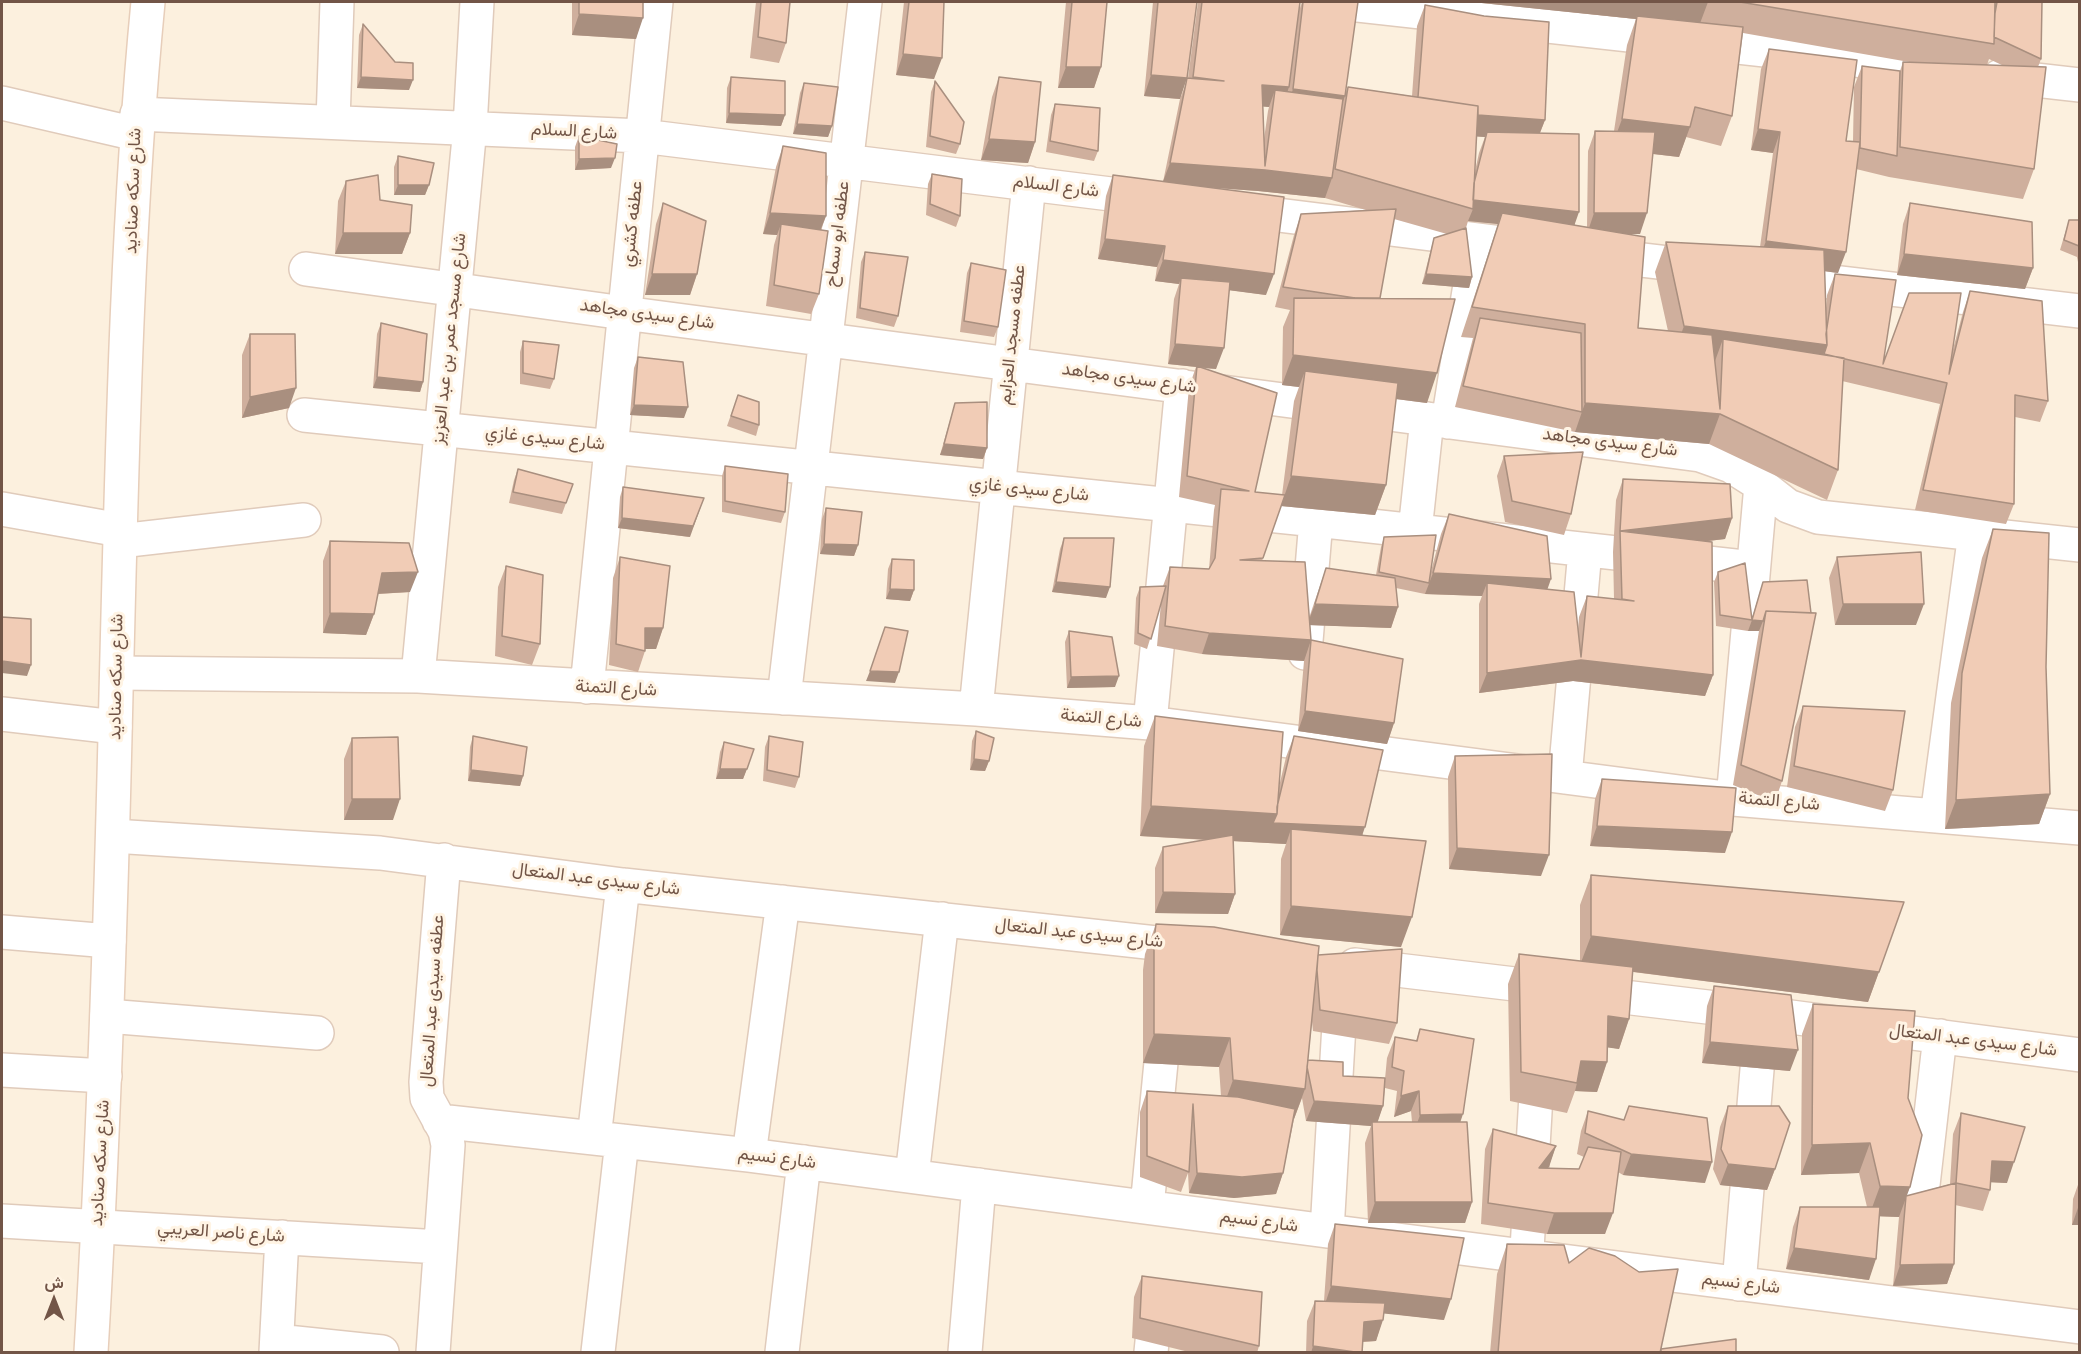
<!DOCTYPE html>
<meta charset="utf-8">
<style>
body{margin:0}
#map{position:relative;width:2081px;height:1354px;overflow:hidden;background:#fcf0de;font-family:"Titillium Web",Vazirmatn,sans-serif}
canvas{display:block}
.frame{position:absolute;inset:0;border:3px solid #725547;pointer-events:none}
.north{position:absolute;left:24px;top:1270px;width:60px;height:60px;-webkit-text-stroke:4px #fff4e4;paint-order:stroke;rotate:0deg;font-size:16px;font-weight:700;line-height:24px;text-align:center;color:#725547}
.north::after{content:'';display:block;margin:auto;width:21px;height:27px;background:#725547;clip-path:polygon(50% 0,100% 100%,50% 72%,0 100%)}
</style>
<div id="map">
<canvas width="2081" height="1354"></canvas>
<div class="frame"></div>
<div class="north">ش</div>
</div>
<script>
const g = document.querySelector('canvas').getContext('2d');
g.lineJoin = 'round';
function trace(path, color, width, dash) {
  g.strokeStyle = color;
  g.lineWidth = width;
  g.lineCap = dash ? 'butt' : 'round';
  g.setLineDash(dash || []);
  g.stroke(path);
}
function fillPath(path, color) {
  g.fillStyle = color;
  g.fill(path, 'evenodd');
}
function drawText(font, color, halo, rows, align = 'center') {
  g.font = font + ' "Titillium Web",Vazirmatn,sans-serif';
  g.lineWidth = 6;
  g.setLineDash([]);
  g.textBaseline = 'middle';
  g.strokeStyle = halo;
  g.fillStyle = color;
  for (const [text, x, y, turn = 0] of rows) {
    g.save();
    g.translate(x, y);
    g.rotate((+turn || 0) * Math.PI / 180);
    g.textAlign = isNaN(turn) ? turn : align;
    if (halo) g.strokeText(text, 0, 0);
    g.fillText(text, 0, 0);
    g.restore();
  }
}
const street = new Path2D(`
 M1331 2 1946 70
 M2000 76 2080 85
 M2 103 136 134
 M137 114 642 136 1151 199
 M333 122 337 2
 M1238 210 1535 247
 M1599 255 1702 267
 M306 269 624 313 1700 455 1731 466 1761 485 1788 506 1818 517 2080 545
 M1780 276 2080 311
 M304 415 1316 520 1753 568
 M1448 422 1477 241
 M2 509 120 530
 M1415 531 1427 419
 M120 541 304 520
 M1305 653 1316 520
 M117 673 418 676 976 709 1150 723 1733 799 2080 828
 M418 676 470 127 477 2
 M587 687 656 2
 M784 698 865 2
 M976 709 1029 183
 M2 714 115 727
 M1150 723 1182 386
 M1565 777 1585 550
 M1733 799 1761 485
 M1937 816 1975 533
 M113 836 380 853 623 885 1193 947
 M2 932 109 941
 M1355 965 1783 1016 2080 1055
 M107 1016 317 1033
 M2 1070 105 1076
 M439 1121 749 1155 1327 1231 2080 1327
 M594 1138 623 885
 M749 1155 783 902
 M912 1176 942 919
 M1147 1207 1165 1021
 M2 1221 440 1247
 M1327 1231 1341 990
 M1917 1237 1940 1036
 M1739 1284 1761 1022
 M277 1341 382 1352
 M276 1352 282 1237
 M433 1352 448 1145 445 1131 427 1098 426 1082 444 860
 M598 1352 622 1141
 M782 1352 804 1162
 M965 1352 979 1185
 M1151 1352 1154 1322
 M1521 1352 1538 1061`);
const secondary = new Path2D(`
 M91 1352C104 1133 111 914 116 694 122 463 126 231 148 2`);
trace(street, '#e0cbbb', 36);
trace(secondary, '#e7ceba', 36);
trace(street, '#fff', 33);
trace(secondary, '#fff', 33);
fillPath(new Path2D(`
 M572 2H643L636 39 572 35Z
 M756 2H790L786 43 779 63 750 58Z
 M904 2H944L934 79 896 75Z
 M1066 2H1107L1101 67 1094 88H1058Z
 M1153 2H1197L1180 99 1144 96Z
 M1198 2H1300V8L1302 2H1358L1345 96 1348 87 1412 96 1417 26 1425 5 1545 120 1540 133 1575 225 1587 227 1588 151 1595 131H1614L1627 45 1636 19 1472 2H2042L2041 59 2038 67 2034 169 2023 199 1889 177 1856 169 1838 273 1824 271 1826 308 1827 295 1835 274 1883 364 1952 353 1963 312 1970 291 2048 401 2040 422 2015 417 2014 504 2006 524 1915 510 1940 404 1842 381 1838 470 1827 500 1709 444 1575 432 1455 407 1473 338 1461 337 1498 224 1468 221 1466 228 1472 277 1469 288 1422 284 1431 249 1434 238 1447 234 1394 219 1380 298 1427 403 1396 399 1386 485 1375 515 1281 506 1262 561 1309 618 1326 568 1376 575 1381 547 1384 537 1430 575 1441 534 1449 514 1547 590 1578 629 1579 617 1587 596 1614 599 1613 552 1616 500 1623 479 1732 518 1725 539 1708 541 1713 675 1705 696 1573 681 1479 693V604L1482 596 1425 594 1396 588 1398 607 1391 628 1310 625 1311 640 1394 723 1387 744 1298 731 1304 661 1202 654 1157 646 1161 603 1147 649 1134 644 1136 598 1140 587 1163 586 1170 567 1209 569 1214 510 1215 505 1179 497 1189 387 1196 367 1168 364 1174 299 1179 284 1155 281 1157 267 1098 259 1106 196 1113 175 1163 182 1180 99 1188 78ZM1743 33 1915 63 1903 62 1900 71 1862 66 1854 87 1853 141H1846L1769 49 1761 69 1751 150 1773 153 1760 247 1666 242 1655 272 1668 331 1638 328 1625 234H1640L1653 154 1679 157 1686 137 1721 146 1732 116ZM1989 59 2004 66 1987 65ZM1263 106 1269 107 1268 111 1264 139ZM1476 136 1485 137 1479 153 1475 171ZM1201 187 1258 191 1325 198 1366 210 1301 214 1294 235 1275 307 1290 310 1283 327 1282 385 1299 387 1294 401 1282 495 1255 492 1201 368 1216 369 1229 290 1266 295Z
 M363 24 395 62 409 90 357 88 359 35Z
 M731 77 785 115 781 126 726 123 727 88Z
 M999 77 1035 142 1028 163 981 160 992 97Z
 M935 81 960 144 956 154 926 147 931 92Z
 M804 83 832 126 828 137 793 134 800 93Z
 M1055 104 1098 151 1094 161 1046 152 1051 115Z
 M579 136 611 168 575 170V147Z
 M783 146 826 216 821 230 819 294 811 314 766 306 774 245 777 235 763 234 776 167Z
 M398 156 429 185 425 195H394V167Z
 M932 174 960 216 956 227 926 215 928 184Z
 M346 181 380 200 410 233 402 254H335L338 201Z
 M663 203 697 274 690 295H645L656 224Z
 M1910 203 2033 268 2025 289 1897 275 1903 224Z
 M2069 220H2079V267L2077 257 2060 250Z
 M865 252 898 316 894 327 856 318 861 262Z
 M971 263 998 327 994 337 960 332 967 273Z
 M381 323 423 382 420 392 373 388 377 334Z
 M250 334 289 408 242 418V355Z
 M523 341 554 379 550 389 520 384V352Z
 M638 357 684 418 630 415 634 368Z
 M738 395 759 425 756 436 727 426Z
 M955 403 987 448 983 459 940 455Z
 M1504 456 1571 514 1564 535 1505 522 1497 476Z
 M725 466 785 512 781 523 722 512V476Z
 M518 469 573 484 562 514 509 503 514 480Z
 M623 487 690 537 618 528 620 497Z
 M826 508 858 545 854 556 820 554 822 519Z
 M1993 529 2046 667 2050 794 2039 824 1945 829 1951 703 1982 558Z
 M1064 538 1106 598 1052 592 1060 549Z
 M330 541 410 592 378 594 374 614 366 635 323 633V561Z
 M620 557 663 628 656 649H645V651L638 672 609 665 613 578Z
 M1837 557 1916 625H1835L1829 578Z
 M892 559 914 590 910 601 886 599 888 569Z
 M506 566 540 644 532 665 495 656 498 587Z
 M1718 572 1752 618 1763 582 1782 781 1775 802 1733 785 1759 631H1748L1716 626 1714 582Z
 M1069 631 1115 687 1067 688 1065 642Z
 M1803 706 1893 790 1885 811 1787 787 1795 727Z
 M1155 716 1278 791 1286 757 1294 736 1363 835 1401 947 1280 935 1281 859 1286 844 1233 841 1235 894 1228 914 1155 913V868L1163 847 1206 840 1140 836 1144 746Z
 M976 731 989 761 985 771 970 770 972 741Z
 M473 736 523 776 520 786 468 781 470 747Z
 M769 736 799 777 795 788 763 781 765 747Z
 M352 738 393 820H344V759Z
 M724 742 754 749 743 779H716L720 752Z
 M1455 756 1541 876 1449 869 1448 777Z
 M1602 779 1725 853 1590 846 1595 799Z
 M1591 875 1904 902 1868 1002 1633 972 1629 1019 1619 1049 1608 1047 1607 1062 1597 1092 1575 1091 1567 1113 1510 1101 1508 984 1519 954 1580 961V905Z
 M1156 924 1318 955 1397 1023 1389 1044 1313 1031 1312 1022 1308 1060 1343 1076 1385 1079 1387 1058 1395 1037 1416 1041 1420 1029 1460 1122 1472 1202 1465 1223H1368L1365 1143 1371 1126 1306 1121 1302 1098 1294 1119 1283 1173 1276 1194 1234 1198 1189 1193 1188 1173 1181 1192 1140 1177V1112L1147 1091 1221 1096 1219 1067 1143 1063V970L1145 954ZM1385 1088 1397 1091 1394 1117 1411 1111 1412 1122H1377L1383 1106Z
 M1714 986 1790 1071 1702 1063 1707 1006Z
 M1813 1004 1908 1098 1910 1187 1906 1196 1950 1184 1953 1134 1961 1113 2007 1183 1991 1182 1990 1190 1983 1211 1955 1205 1954 1264 1947 1284 1893 1286 1899 1217 1879 1216 1869 1280 1786 1269 1793 1227 1800 1207H1867L1859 1173 1801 1175 1802 1034Z
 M1728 1106 1775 1169 1767 1190 1720 1185 1713 1169 1720 1127Z
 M1588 1111 1705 1183 1623 1175 1618 1172 1605 1234H1547L1481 1224 1485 1149 1493 1129 1556 1146 1548 1168 1579 1169 1584 1157 1577 1154 1581 1131Z
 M2079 1182V1225H2072L2073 1199Z
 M1335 1224 1444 1320 1384 1313 1376 1341 1363 1342 1362 1353H1306L1307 1321 1315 1301H1324L1328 1244Z
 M1507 1244 1569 1263 1661 1349 1736 1353H1490L1497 1274Z
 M1142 1276 1259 1346 1257 1353H1193L1132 1338 1134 1297Z`), '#cfaf9d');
fillPath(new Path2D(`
 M1472 2H1708L1699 26 1637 16 1636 19Z
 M579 14 643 18 636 39 572 35Z
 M903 54 942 58 934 79 896 75Z
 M1066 67H1101L1094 88H1058Z
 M1151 75 1187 78 1180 99 1144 96Z
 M361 77 413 80 409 90 357 88Z
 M1262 85 1289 87 1282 108 1275 90 1269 107 1254 106Z
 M1293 89 1345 96 1337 117 1286 110Z
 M1417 107 1545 120 1537 140 1487 132 1485 137 1467 136Z
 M729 113 785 115 781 126 726 123Z
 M1622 119 1690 127 1679 157 1611 149Z
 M797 124 832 126 828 137 793 134Z
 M1758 129 1780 132 1773 153 1751 150Z
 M989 139 1035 142 1028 163 981 160Z
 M615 158 611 168 575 170 579 159Z
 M1170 163 1265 170 1332 178 1325 198 1258 191 1162 184Z
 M398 185H429L425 195H394Z
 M1470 199 1579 212 1572 232 1502 213 1498 224 1468 221 1473 209Z
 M770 213 826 216 818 236 781 224 777 235 763 234Z
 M1594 213H1647L1640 234H1587Z
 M343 233H410L402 254H335Z
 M1105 239 1165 246 1157 267 1098 259Z
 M1766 241 1846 252 1838 273 1758 262Z
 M1904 254 2033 268 2025 289 1897 275Z
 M1163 260 1274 274 1266 295 1181 284V278L1179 284 1155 281Z
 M652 274H697L690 295H645Z
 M1426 274 1472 277 1469 288 1422 284Z
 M1684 326 1827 345 1816 374 1723 339 1715 361 1673 356Z
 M1175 344 1224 348 1216 369 1168 364Z
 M1293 355 1437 373 1427 403 1303 387 1305 371 1299 387 1282 385Z
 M377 377 423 382 420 392 373 388Z
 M296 388 289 408 242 418 250 397Z
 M1585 403 1720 414 1709 444 1575 432Z
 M634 405 688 407 684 418 630 415Z
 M944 444 987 448 983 459 940 455Z
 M1291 476 1386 485 1375 515 1281 506Z
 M704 498 690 537 618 528 622 518Z
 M1732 518 1725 539 1621 551 1620 531Z
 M824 544 858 545 854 556 820 554Z
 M418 572 410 592 375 594 382 573Z
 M1433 573 1551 579 1544 599 1487 583 1482 596 1425 594Z
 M1056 582 1110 587 1106 598 1052 592Z
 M890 589 914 590 910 601 886 599Z
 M1315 604 1398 607 1391 628 1307 625Z
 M1843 604H1924L1916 625H1835Z
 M330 613 374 614 366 635 323 633Z
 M1752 620 1763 621 1759 631H1748Z
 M645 628H663L656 649H638Z
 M1209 633 1311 640 1304 661 1202 654Z
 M1581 660 1713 675 1705 696 1573 681 1479 693 1487 673Z
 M2 661 31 665 27 676 2 673Z
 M870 671 899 672 895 683 866 681Z
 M1119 676 1115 687 1067 688 1071 677Z
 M1305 711 1394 723 1387 744 1298 731Z
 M974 759 989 761 985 771 970 770Z
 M720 769H747L743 779H716Z
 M471 770 523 776 520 786 468 781Z
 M2050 794 2039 824 1945 829 1956 800Z
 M352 799H400L393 820H344Z
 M1151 806 1277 814 1365 827 1358 848 1291 829 1286 844 1140 836Z
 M1597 826 1732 832 1725 853 1590 846Z
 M1457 848 1549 855 1541 876 1449 869Z
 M1163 892 1235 894 1228 914 1155 913Z
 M1291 906 1412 917 1401 947 1280 935Z
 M1591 936 1879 972 1868 1002 1580 965Z
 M1608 1016 1629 1019 1619 1049 1597 1046Z
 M1154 1034 1230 1038 1219 1067 1143 1063Z
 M1710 1042 1798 1050 1790 1071 1702 1063Z
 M1581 1061 1607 1062 1597 1092 1575 1091 1577 1083Z
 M1233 1080 1305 1089 1294 1119 1222 1110Z
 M1419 1091 1411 1111 1394 1117 1401 1096Z
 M1314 1101 1383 1106 1376 1127 1372 1122 1371 1126 1306 1121Z
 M1463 1114 1456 1135H1413L1420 1115Z
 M1870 1143 1859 1173 1801 1175 1812 1145Z
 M1556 1146 1549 1167 1531 1189 1539 1168Z
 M1631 1154 1712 1162 1705 1183 1623 1175Z
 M1992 1161 2014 1162 2007 1183 1984 1182Z
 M1728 1164 1775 1169 1767 1190 1720 1185Z
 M1197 1173H1283L1276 1194 1234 1198 1189 1193Z
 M1880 1186 1910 1187 1899 1217 1869 1216Z
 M1375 1202H1472L1465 1223H1368Z
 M2079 1205V1225H2072Z
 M1554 1213H1613L1605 1234H1547Z
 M1794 1248 1876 1259 1869 1280 1786 1269Z
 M1954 1264 1947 1284 1893 1286 1900 1265Z
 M1331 1286 1451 1299 1444 1320 1324 1307Z
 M1383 1320 1376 1341 1357 1342 1364 1322Z
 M1313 1346 1362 1353H1311Z`), '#a98f7f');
const building = new Path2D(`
 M579 2H643V18L579 14Z
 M761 2H790L786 43 758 37Z
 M909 2H944L942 58 903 54Z
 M1072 2H1107L1101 67H1066Z
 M1158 2H1197L1187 78 1151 75Z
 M1202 2H1300L1289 87 1262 85 1265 166 1275 90 1343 99 1332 178 1265 170 1170 163 1187 78 1224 81 1193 77Z
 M1303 2H1358L1345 96 1293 89Z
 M1740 2H1995L1994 44Z
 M1997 2H2042L2041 59 1994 37 1995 13Z
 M1425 5 1484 16 1549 22 1545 120 1478 115V106L1418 97Z
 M1637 16 1743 27 1732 116 1695 107 1690 127 1622 119Z
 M363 24 395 62 413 63V80L361 77Z
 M1769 49 1857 60 1846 141 1860 142 1846 252 1766 241 1780 132 1758 129Z
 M1903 62 2046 67 2034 169 1900 147Z
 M1862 66 1900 71 1897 156 1860 148Z
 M731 77 785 81V115L729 113Z
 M999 77 1041 82 1035 142 989 139Z
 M935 81 964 122 960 144 930 136Z
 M804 83 838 87 832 126 797 124Z
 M1348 87 1478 106 1473 209 1335 169Z
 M1055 104 1100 108 1098 151 1050 141Z
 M1595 131 1655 132 1647 213H1594Z
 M1487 132 1579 134V212L1473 200 1474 183Z
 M579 136 617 144 615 158 579 159Z
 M783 146 826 153V216L770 213Z
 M398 156 434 163 429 185H398Z
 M932 174 962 179 960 216 930 204Z
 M378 175 380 200 412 205 410 233H343L346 181Z
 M1113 175 1284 197 1274 274 1163 260 1165 246 1105 239Z
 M663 203 706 221 697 274H652Z
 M1910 203 2032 222 2033 268 1904 254Z
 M1396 209 1380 298H1355L1283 287 1301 214Z
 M1502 213 1645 237 1638 328 1712 335 1720 409 1723 339 1844 358 1838 470 1720 414 1585 403V324L1472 307Z
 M2069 220H2079V246L2064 240Z
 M781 224 828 231 819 294 774 285Z
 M1466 228 1472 277 1426 274 1434 238Z
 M1666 242 1824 250 1827 345 1684 326Z
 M865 252 908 257 898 316 860 308Z
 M971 263 1006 270 998 327 964 321Z
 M1835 274 1896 280 1883 364 1909 293H1961L1949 374 1970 291 2042 301 2048 401 2015 395 2014 504 1923 490 1947 383 1824 354 1827 345 1826 334Z
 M1181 278 1230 282 1224 348 1175 344Z
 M1294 298 1455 299 1437 373 1293 355Z
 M1480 318 1581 333 1582 412 1463 386Z
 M381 323 427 334 423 382 377 377Z
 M250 334H295L296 388 250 397Z
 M523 341 559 345 554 379 523 373Z
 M638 357 683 362 688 407 634 405Z
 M1197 366 1277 393 1255 492 1285 495 1263 558 1240 560 1305 562 1311 640 1209 633 1165 626 1170 567 1209 569 1215 558 1221 489 1249 491 1187 476Z
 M1305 371 1398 383 1386 485 1291 476Z
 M738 395 759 402V425L731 416Z
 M987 402V448L944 444 955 403Z
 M1583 452 1571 514 1512 501 1504 456Z
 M725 466 788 474 785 512 725 501Z
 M518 469 573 484 566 503 513 492Z
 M1623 479 1730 484 1732 518 1620 531Z
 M623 487 704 498 693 526 622 518Z
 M826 508 862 512 858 545 824 544Z
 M1449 514 1547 536 1551 579 1433 573Z
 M1993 529 2049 533 2046 667 2050 794 1956 800 1962 673Z
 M1620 531 1712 542 1713 675 1581 660 1487 673V583L1574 592 1581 657 1587 596 1634 601 1622 599Z
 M1436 535 1429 583 1379 572 1384 537Z
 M1064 538H1114L1110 587 1056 582Z
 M330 541 409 543 418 572 382 573 374 614 330 613Z
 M1921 552 1924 604H1843L1837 557Z
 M620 557 670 566 663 628H645V651L616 644Z
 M892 559 914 560V590L890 589Z
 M1745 563 1752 620 1763 582 1807 580 1811 613 1766 611 1763 621 1752 620 1720 615 1718 572Z
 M506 566 543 575 540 644 502 636Z
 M1326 568 1395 578 1398 607 1315 604Z
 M1166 586 1151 639 1138 633 1140 587Z
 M1766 611 1816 613 1782 781 1741 765Z
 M2 617 31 619V665L2 661Z
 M885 627 908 631 899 672 870 671Z
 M1069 631 1112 637 1119 676 1071 677Z
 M1311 640 1403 659 1394 723 1305 711Z
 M1803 706 1905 711 1893 790 1794 766Z
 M1155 716 1283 732 1277 814 1151 806Z
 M976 731 994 738 989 761 974 759Z
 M473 736 527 747 523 776 471 770Z
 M769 736 803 742 799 777 767 770Z
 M1294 736 1383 750 1365 827 1273 823 1277 814V807Z
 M398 737 400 799H352V738Z
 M724 742 754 749 747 769H720Z
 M1552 754 1549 855 1457 848 1455 756Z
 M1602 779 1736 788 1732 832 1597 826Z
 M1291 829 1426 841 1412 917 1291 906Z
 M1233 835 1235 894 1163 892V847Z
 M1591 875 1904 902 1879 972 1591 936Z
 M1156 924 1214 927 1319 946 1305 1089 1233 1080 1230 1038 1154 1034V940Z
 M1402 949 1397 1023 1320 1010 1317 970 1318 955Z
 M1519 954 1633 967 1629 1019 1608 1016 1607 1062 1581 1061 1577 1083 1521 1072Z
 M1714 986 1791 995 1798 1050 1710 1042Z
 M1813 1004 1915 1011 1908 1098 1922 1135 1910 1187 1880 1186 1870 1143 1812 1145Z
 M1420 1029 1474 1039 1463 1114 1420 1115 1419 1091 1401 1096 1404 1071 1392 1067 1395 1037 1417 1041Z
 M1308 1060 1343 1062V1076L1385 1078 1383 1106 1314 1101 1307 1067Z
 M1147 1091 1238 1097 1295 1109 1283 1173 1242 1177 1197 1173 1193 1104 1189 1172 1147 1156Z
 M1629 1106 1707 1118 1712 1162 1631 1154 1585 1133 1588 1111 1624 1120Z
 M1728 1106H1779L1790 1123 1775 1169 1728 1164 1721 1149Z
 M1961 1113 2025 1127 2014 1162 1992 1161 1990 1190 1956 1183Z
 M1372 1122H1467L1472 1202H1375Z
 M1493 1129 1556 1146 1539 1168 1579 1169 1588 1147 1621 1152 1613 1213H1554L1488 1203Z
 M1956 1183 1954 1264 1900 1265 1906 1196Z
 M1800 1207H1880L1876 1259 1794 1248Z
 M1335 1224 1464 1238 1451 1299 1331 1286Z
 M1507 1244 1564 1245 1569 1263 1589 1248 1615 1256 1639 1272 1678 1269 1660 1353H1498Z
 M1142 1276 1262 1292 1259 1346 1140 1318Z
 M1315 1301 1385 1303 1383 1320 1364 1322 1362 1353 1313 1346Z
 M1736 1339V1353H1661V1349Z`);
fillPath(building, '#f1ccb6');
trace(building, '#a98f7f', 1.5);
drawText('18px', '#725547', '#fff4e4', [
 ["شارع السلام",574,132,3],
 ["شارع السلام",1056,187,7],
 ["شارع سكه صناديد",134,191,-88],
 ["عطفه كشري",633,224,-84],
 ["عطفه ابو سماح",838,234,-83],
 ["شارع سيدى مجاهد",647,315,8],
 ["عطفه مسجد العزايم",1013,335,-84],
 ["شارع مسجد عمر بن عبد العزيز",450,339,-84],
 ["شارع سيدى مجاهد",1129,379,8],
 ["شارع سيدى غازي",545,439,6],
 ["شارع سيدى مجاهد",1610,443,7],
 ["شارع سيدى غازي",1029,490,6],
 ["شارع سكه صناديد",117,677,-89],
 ["شارع التمنة",616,689,3],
 ["شارع التمنة",1101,719,5],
 ["شارع التمنة",1779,802,5],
 ["شارع سيدى عبد المتعال",596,880,7],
 ["شارع سيدى عبد المتعال",1079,934,6],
 ["عطفه سيدى عبد المتعال",433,1001,-86],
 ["شارع سيدى عبد المتعال",1973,1041,7],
 ["شارع نسيم",777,1159,7],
 ["شارع سكه صناديد",101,1163,-87],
 ["شارع نسيم",1259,1222,8],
 ["شارع ناصر العريبي",221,1233,4],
 ["شارع نسيم",1741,1284,7]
]);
</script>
